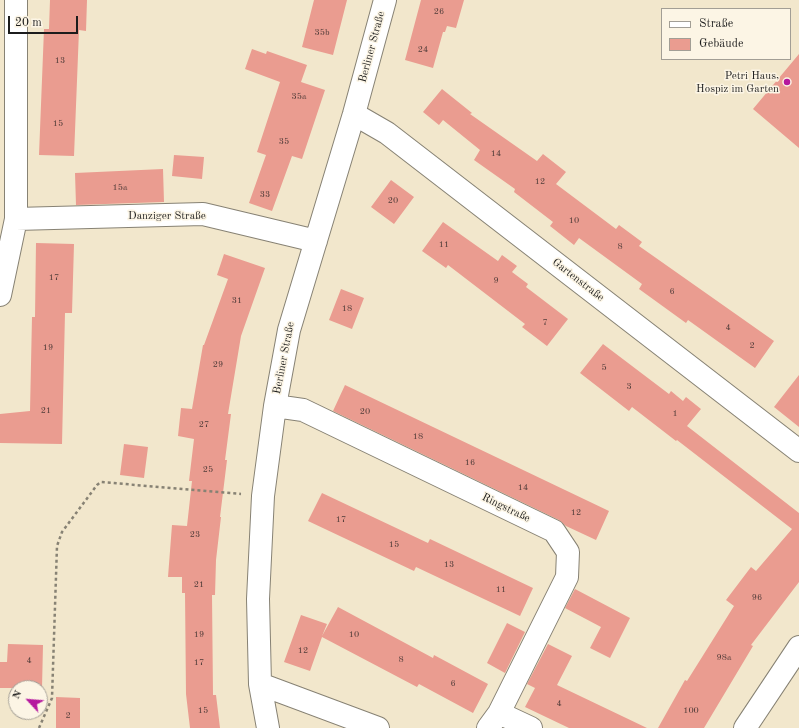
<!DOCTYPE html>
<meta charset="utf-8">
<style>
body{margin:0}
#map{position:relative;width:799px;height:728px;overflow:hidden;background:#f2e7cc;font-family:"Old Standard TT",serif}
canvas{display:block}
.legend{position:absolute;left:661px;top:8px;width:130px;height:52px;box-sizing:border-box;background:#fcf5e5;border:1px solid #a29e95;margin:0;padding:5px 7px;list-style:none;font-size:12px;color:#1c1c1c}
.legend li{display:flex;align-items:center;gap:8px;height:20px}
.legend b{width:20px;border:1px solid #a29e95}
.north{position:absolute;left:8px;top:680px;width:40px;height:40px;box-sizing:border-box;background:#fcf5e5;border:1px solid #a29e95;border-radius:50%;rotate:296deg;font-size:11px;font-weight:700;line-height:16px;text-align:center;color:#1c1c1c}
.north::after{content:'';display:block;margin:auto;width:14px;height:18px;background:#b5179e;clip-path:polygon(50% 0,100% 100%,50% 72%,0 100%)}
.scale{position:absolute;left:8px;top:16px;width:70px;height:18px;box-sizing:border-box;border:2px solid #1c1c1c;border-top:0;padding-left:5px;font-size:12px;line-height:14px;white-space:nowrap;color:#1c1c1c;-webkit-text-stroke:3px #fcf5e5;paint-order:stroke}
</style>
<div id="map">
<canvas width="799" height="728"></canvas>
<ul class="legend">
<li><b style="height:5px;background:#fff"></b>Straße</li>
<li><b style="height:11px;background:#ea9c90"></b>Gebäude</li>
</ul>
<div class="north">N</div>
<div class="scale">20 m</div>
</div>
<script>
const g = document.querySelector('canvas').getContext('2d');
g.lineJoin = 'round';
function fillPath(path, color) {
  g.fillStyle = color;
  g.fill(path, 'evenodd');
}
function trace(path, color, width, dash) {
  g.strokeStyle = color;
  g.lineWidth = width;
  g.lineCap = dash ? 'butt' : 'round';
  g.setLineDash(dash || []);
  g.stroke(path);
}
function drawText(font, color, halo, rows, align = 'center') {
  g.font = font + ' "Old Standard TT",serif';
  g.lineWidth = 3;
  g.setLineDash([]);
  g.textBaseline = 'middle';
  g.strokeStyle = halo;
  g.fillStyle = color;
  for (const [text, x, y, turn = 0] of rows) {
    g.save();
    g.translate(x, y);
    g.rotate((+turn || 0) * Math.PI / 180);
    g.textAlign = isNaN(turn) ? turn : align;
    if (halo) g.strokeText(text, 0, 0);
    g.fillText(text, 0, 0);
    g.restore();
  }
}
fillPath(new Path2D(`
 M50 0H87L86 31 79 30 74 156 39 155 44 29H49Z
 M314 0H347L333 55 302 47Z
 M421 0H464L456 28 447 26 445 32H443L433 68 405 60Z
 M252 49 266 54 267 51 307 65 301 82 325 90 302 159 292 156 272 211 249 203 266 155 257 152 280 82 245 69Z
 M799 54V148L753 109Z
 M442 89 472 113 470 114 537 161 543 154 566 172 556 184 616 229 619 225 642 242 639 246 774 341 755 368 688 320 686 323 639 289 642 284 579 238 574 245 550 226 553 222 514 192 515 189 474 160 480 150 443 120 439 125 423 112Z
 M174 155 204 157 202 179 172 176Z
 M163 169 164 202 76 205 75 173Z
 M391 180 414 197 394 224 371 207Z
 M443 222 498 261 502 255 517 266 512 272 528 284 526 287 568 319 547 346 522 327 525 324 448 265 446 268 422 251Z
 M36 243 74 244 72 313H65L62 444 0 443V414L30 411 32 317H35Z
 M224 254 265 268 241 336 228 414H231L225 460H227L220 517H221L216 560 215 595H212L213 695H216L220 728H190L186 694 185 593H182V577H168L172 525 187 526 192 481H189L194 439 178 436 181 408 192 409 203 345H204L228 279 217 275Z
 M341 289 364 298 352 329 329 320Z
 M603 344 669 394 671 391 683 401 686 397 701 409 687 426 799 513V582L751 645 753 646 704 728H658L685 680 687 681 734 606 726 600 751 567 756 571 792 529 677 440 676 441 632 407 629 411 580 373Z
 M799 375V427L774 407Z
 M345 385 609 511 596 540 566 526 559 520 333 411Z
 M124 444 148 447 144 478 120 475Z
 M322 493 428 543 430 539 533 588 520 616 416 567 414 571 308 521Z
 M575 589 630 618 610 658 590 648 601 627 565 608Z
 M338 607 433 658 434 655 488 684 473 713 419 684 417 687 322 637 310 671 284 662 301 615 327 624 322 636Z
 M507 623 525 632 505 673 487 663Z
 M8 644 43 645 42 688H0V662H7Z
 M548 644 572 656 557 685 647 728H569L525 707 535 688 527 684Z
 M56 697 80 698V728H56Z`), '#ea9c90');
const minor = new Path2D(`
 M354 114 387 133 799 451
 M16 219 203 214 316 241
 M0 295 16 219V0
 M275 406 303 410 554 531 568 552 567 577 499 713 488 728
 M260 684 378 728
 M499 713 531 728
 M268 728 260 684 258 599 263 496 275 406 289 330 354 114 385 0
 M745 728 799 647`);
trace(minor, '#878274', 24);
trace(new Path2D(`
 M39 728 52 698 57 546 62 532 97 485 101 482 241 494`), '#878274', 2.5, [3, 3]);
trace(minor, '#fff', 22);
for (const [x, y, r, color] of [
 [787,82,4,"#b5179e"]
]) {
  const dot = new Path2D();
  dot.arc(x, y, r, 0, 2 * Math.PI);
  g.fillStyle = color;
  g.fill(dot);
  trace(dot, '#fcf5e5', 1.5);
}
drawText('9px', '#503c39', null, [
 ["26",439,12],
 ["35b",322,33],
 ["24",423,50],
 ["13",60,61],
 ["35a",299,97],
 ["15",58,124],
 ["35",284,142],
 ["14",496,154],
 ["12",540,182],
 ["15a",120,188],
 ["33",265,195],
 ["20",393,201],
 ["10",574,221],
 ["11",444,245],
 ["8",620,247],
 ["17",54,278],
 ["9",496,281],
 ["6",672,292],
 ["31",237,301],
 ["18",347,309],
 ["7",545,323],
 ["4",728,328],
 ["2",752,346],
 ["19",48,348],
 ["29",218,365],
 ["5",604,368],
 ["3",629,387],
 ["21",46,411],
 ["20",365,412],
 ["1",675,414],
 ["27",204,425],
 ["18",418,437],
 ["16",470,463],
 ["25",208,470],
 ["14",523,488],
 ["12",576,513],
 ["17",341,520],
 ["23",195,535],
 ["15",394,545],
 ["13",449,565],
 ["21",199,585],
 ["11",501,590],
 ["96",757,598],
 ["19",199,635],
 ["10",354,635],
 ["12",303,651],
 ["98a",724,658],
 ["8",401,660],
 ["4",29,661],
 ["17",199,663],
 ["6",453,684],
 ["4",559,704],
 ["15",203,711],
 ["100",691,711],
 ["2",68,716]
]);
drawText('11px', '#1c1c1c', '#fcf5e5', [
 ["Berliner Straße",372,47,-75],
 ["Danziger Straße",167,216],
 ["Gartenstraße",578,280,38],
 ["Berliner Straße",284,358,-79],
 ["Ringstraße",506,508,26]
]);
drawText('11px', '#1c1c1c', '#fcf5e5', [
 ["Petri Haus,",779,76],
 ["Hospiz im Garten",779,89]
], 'right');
</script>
